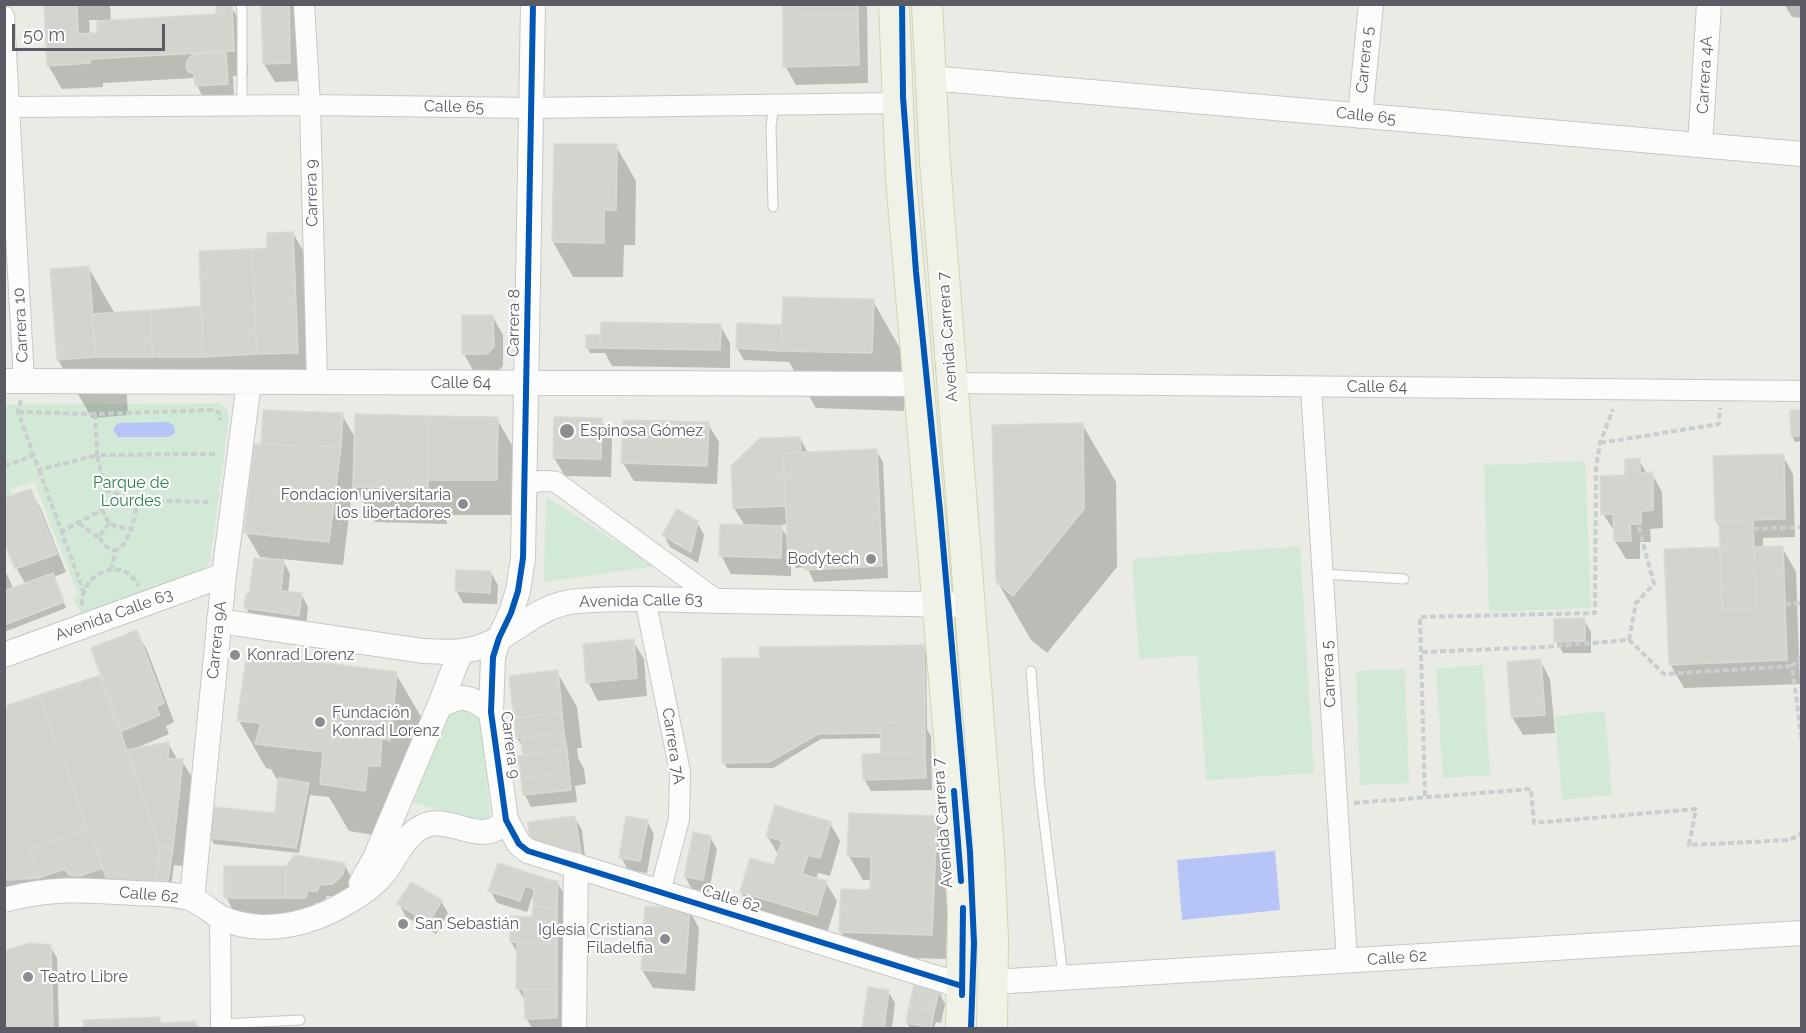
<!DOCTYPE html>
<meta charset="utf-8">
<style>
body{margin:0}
#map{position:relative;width:1806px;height:1033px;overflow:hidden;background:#eaebe4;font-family:Raleway,sans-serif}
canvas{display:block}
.frame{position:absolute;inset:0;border:6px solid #5a5b64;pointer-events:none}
.scale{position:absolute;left:12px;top:24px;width:153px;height:27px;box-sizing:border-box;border:3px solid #5a5b64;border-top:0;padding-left:8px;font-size:18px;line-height:21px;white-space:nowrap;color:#5a5b64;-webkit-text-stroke:4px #fff;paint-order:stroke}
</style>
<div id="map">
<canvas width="1806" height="1033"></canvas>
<div class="frame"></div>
<div class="scale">50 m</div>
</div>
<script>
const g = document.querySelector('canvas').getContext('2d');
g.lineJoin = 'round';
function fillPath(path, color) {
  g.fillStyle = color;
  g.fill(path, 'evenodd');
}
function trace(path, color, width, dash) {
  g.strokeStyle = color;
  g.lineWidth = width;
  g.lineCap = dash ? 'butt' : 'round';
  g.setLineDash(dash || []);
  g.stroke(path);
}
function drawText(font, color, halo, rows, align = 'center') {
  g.font = font + ' Raleway,sans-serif';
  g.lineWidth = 4.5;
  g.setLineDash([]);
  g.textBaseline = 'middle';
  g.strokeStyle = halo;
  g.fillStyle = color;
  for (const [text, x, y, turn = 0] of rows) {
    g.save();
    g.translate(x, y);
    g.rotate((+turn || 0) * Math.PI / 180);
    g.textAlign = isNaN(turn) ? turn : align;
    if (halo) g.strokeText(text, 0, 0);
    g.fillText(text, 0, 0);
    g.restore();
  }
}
fillPath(new Path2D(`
 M220 403 227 409 229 418 210 561 206 569 83 617 74 599 77 592 34 481 10 489 12 496 5 498V405Z
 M1585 461 1591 608 1489 612 1484 465Z
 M546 497 655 566 544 582Z
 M1300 546 1314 773 1206 780 1197 655 1139 659 1132 559Z
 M1483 665 1490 775 1443 778 1436 669Z
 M1405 669 1409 783 1360 785 1356 671Z
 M462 703 480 716 491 823 413 803 450 712Z
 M1605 711 1612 795 1562 800 1555 716Z`), '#d1e9d6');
fillPath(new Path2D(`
 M168 422 173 425 175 430 174 434 168 437H118L113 430 115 426 119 423Z
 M1275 851 1280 910 1182 920 1177 860Z`), '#b7c4f7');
fillPath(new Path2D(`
 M45 4H110L111 22 218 15 231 6 245 31 248 75 233 76 234 96 203 98 194 78 103 83V87L62 89 48 65ZM89 20H98L99 34 90 35Z
 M262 4H295L300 81 275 82 264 64Z
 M784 4H867L868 83 796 85 785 66Z
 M1784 4H1802V18L1792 17Z
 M616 146 636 181 635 245H624L623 277H573L553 242Z
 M293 233 313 268 317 387 126 381 128 415 92 418 58 360 88 267 115 314 200 308 203 313 269 249Z
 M873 301 906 359 904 411 816 408 789 362 744 360 737 348 738 325 783 327Z
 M493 317 503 335V366L497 372H474L464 354Z
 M720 325 730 343V368L612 366 605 353H590L587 347 602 336Z
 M264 412 342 415 356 439 497 419 517 454 516 515H447V524L375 522 353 484 343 565 282 559 290 574 288 593 301 594 308 607 306 627 253 620 246 608 270 558 260 557 246 533 262 445Z
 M1792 412H1802V441L1795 442 1792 436Z
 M601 420 612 438 611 477 565 476 554 458Z
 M708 424 719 442 717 484 634 481 623 463Z
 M1082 424 1116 482 1117 567 1047 653 1031 640 997 581Z
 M800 438 808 453 876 450 883 462 888 578 814 582 807 567 796 568 791 560V576L731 574 721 555 745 526 734 508 733 467ZM788 524 789 540 780 525ZM812 553V556L793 557V554Z
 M1783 456 1793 474 1795 537 1763 538V548L1782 547 1796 572 1800 684 1684 688 1670 664 1721 549V529L1716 521Z
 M1639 460 1647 474H1652L1662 492 1663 528 1650 529 1651 542H1640V559H1626L1615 541V532L1603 514Z
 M31 491 41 509 66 572 54 577 66 608 4 632V568L14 590 26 585 17 569 7 544 4 545V525Z
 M697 522 704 535 698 563 670 547 664 535Z
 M491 573 498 585 497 604 463 603 456 590Z
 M1584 620 1591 632V653H1563L1556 641Z
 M136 632 147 650 174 722 166 726 169 734 134 749 168 743 178 761H182L193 779 183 866 174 865 169 904 16 897 4 901V712L8 710 9 706 100 677Z
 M633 641 644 659 647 696 598 701 588 682Z
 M923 647 926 652 927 729 931 736 932 790 871 791 864 779 882 755V738L821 739 773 768H727L724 763 761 659Z
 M1540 660 1550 679 1555 733 1523 735 1512 717 1508 663Z
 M557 672 577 707 582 748H577L578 758 584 769 586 784 575 786 577 802 531 807 525 795 524 749 517 738 511 677Z
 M396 674 424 722 391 838 349 831 329 797 310 795 299 853 214 844 211 838 276 815 279 783 271 769 266 768 239 721Z
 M936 817 950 842 946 959 855 956 841 932 871 892 872 880H863L849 856Z
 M575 818 582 830 586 866 539 852Z
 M647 821 654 834 647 873 628 870 621 857Z
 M830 823 840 841 830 876 818 873 816 879 826 883 837 901 827 933 752 910 741 892 775 867 778 854 767 836Z
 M710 837 717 849 709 892 692 889 685 877Z
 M344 864 351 877 349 887 340 896H327L323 903H315L312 909 296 910V916H236L226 897Z
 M550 882H557L564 894V1028H532L526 1018V1002L518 989V954L511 942 534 918 535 898 532 897 527 912 497 903 490 890Z
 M441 901 448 913 436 934 406 917 399 904Z
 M689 910 699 928 695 991 653 988 642 970Z
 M50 946 57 958 59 1028H4V953Z
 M870 989 888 991 895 1003 892 1028H864Z
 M939 992 945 1004 941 1023 936 1022 934 1028H910L907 1023Z
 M159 1019 162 1024 195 1023 199 1028H85V1021Z`), '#0003');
const building = new Path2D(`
 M44 4H77L78 34 97 33V21L216 14V6L232 5 234 51 90 59V63L47 66Z
 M261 4H289L290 63 263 64Z
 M782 4H858V14L783 16Z
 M858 14 859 65 783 67V16Z
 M226 52 228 84 195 86 194 74 189 72 186 67 187 61 193 54Z
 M554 144H617L616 210H604V243L552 242Z
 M293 232 298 353 257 354 252 249 267 248V233Z
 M252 249 257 354 203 357 199 251Z
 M89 266 96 357 57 360 50 269Z
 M783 297 874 299 872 353 781 351Z
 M201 306 203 357H153L150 310Z
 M150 310 153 357H96L92 314Z
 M462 315H493L494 347 487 354H462Z
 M601 322 721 324 720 350 600 348Z
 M737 323 782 325 781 351 736 348Z
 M586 335H601L600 348H586Z
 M263 410 343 413 341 447 261 444Z
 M1790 410H1802V436H1791Z
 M355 414 429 416 428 489 353 487Z
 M429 416 498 417 497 480H428Z
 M554 417 602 418 601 459 553 458Z
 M623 420 709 422 707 466 621 463Z
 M1083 423 1084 509 1013 596 996 582 992 425Z
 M800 437 801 452 783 453 785 506 733 508 731 466 760 438Z
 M254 444 341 447 329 542 244 533Z
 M877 449 882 566 805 570V555L788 556 783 453Z
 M1784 454 1785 519 1715 521 1713 456Z
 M1640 458V473L1653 472V510L1641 511V524H1630L1631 541H1614L1613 514 1601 515 1600 476 1625 475V459Z
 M31 489 57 554 15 569 4 541V498Z
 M677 509 698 521 691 552 662 535Z
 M1753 520 1756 608 1722 610 1719 521Z
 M720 524 782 526 781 558 719 556Z
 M1783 546 1787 660 1669 665 1664 549 1720 547 1722 610 1756 608 1754 547Z
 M254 558 284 560 281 591 302 593 299 616 244 608 246 594H249Z
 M456 570 491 571 490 593 455 591Z
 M53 573 64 602 4 625V591Z
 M1585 618V641L1554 642V619Z
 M137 630 164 703 156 707 160 715 120 732 91 648Z
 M634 639 637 678 586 683 583 644Z
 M924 645 925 722 880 723V733L818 734 769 762 722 763V658H760L759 647Z
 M247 653 397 672 390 741 382 738 380 766H368L365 791 320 784 323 752 255 744 261 723 237 721Z
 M1541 659 1545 715 1511 717 1507 662Z
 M558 670 562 713 514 718 509 676Z
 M101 675 160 847 156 881 107 880 39 695Z
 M39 695 88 829 29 849 38 878 8 880 4 878V710L7 709 8 705Z
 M562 713 564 733 516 738 514 718Z
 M925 722V752L881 753 880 723Z
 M564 733 567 750 523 755 521 738Z
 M169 742 168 759H183L173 848 160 847 126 750Z
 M567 750 569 772 521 778 518 756Z
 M925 752 926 778 863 780 862 754Z
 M569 772 571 790 523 795 521 778Z
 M278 778 309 783 296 848 210 838 214 807 275 813Z
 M775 805 831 822 820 858 808 855 802 874 827 881 817 915 740 892 750 858 774 865 782 841 766 836Z
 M849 813 937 816 932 935 839 932 841 889 870 890 871 857 847 856Z
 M575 816 581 855 530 840 528 822Z
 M626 816 648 820 640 861 619 858Z
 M88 829 103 868 79 876 69 875 65 869 38 878 29 849Z
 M693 832 711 836 703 880 684 877Z
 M160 847 173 848 168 881H156Z
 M295 855 345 863 343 874 333 884 320 885 317 891H308L305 898H286V866Z
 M498 863 550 880 534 889 525 886 520 901 488 891Z
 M224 866H286V898H224Z
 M550 880 558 881 557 908 533 907 534 889Z
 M411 882 442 900 429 923 397 904Z
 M645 906 690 909 685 973 641 970Z
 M533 907 557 908V943L510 942V916L532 917Z
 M517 942 557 943V989H516Z
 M30 943 51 945 53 1028H4V951Z
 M914 985 939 990 934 1012 909 1006Z
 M868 987 889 990 884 1028H862Z
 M524 989H557V1018L525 1019Z
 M909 1006 934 1012 931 1028 906 1023Z
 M160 1017V1023L196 1021V1028H84L83 1020Z`);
fillPath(building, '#d4d4cf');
trace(building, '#dadad4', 1.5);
const service = new Path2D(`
 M241 4 242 11V106
 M773 207 771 126 774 105
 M1323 574 1404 579
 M1031 671 1040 788 1063 976
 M221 1024 300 1020`);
const minor = new Path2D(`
 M304 4 310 105 317 382
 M4 16 24 381
 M11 107 310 105 531 108 897 103
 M952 383 1802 391
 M1311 387 1347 961
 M524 488C535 480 543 480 556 482L718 601
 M645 599 680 772 679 819 660 892
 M220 916 221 1028`);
const tertiary = new Path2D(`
 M533 4 523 558 518 591 511 613 499 638 493 657 491 712 506 820 519 844 528 851 962 986
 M930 78 1802 154
 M1360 116 1371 4
 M1700 145 1709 4
 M4 381 918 384
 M219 621 423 651C441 652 460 653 477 648 516 636 535 604 579 601 627 597 676 600 724 601 806 602 888 604 970 605
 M4 655 224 575
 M439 707C460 692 472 697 491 712
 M361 883 375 858 439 707 461 651
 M192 899 224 575 249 382
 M4 900C53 887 86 890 135 893 153 894 172 893 189 898 201 902 210 911 220 917 246 930 278 929 305 921 330 914 369 893 385 872 396 857 404 836 422 827 450 812 482 850 506 820
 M993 982 1802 933
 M574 1028 576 865`);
const primary = new Path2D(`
 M894 4 901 179 960 865 963 913 961 1028
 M927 4 935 162 989 851 993 939 992 1028`);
trace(service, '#c7c8c7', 11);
trace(minor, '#c7c8c7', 22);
trace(tertiary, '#c7c8c7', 26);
trace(primary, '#d2d5b0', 32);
trace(new Path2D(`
 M21 400 18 412 39 470 97 455 105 490 102 510 109 523 117 527 132 529
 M18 412 95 414 215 410 219 413 220 420
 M95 414 97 455 217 454
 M1600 443 1719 424 1720 408
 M4 466 33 456
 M39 470 83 590
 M105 490 138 500 211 502
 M79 523 93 534 99 537
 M109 523 99 537 105 546 115 551
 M1753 529 1802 527
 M60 532 102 510
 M111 570 115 551 123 545 132 529 138 500
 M1785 604 1802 603
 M82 605C80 573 124 554 138 586
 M1629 640 1636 603 1654 584 1638 524
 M1422 652 1546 647 1629 640 1664 674 1792 666
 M1802 656 1792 666 1802 742
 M1425 796 1420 617 1595 613 1596 468 1600 443 1613 409
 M1354 803 1531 789 1534 823 1696 809 1689 845 1790 840 1802 833`), '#c9cece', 4, [6, 3]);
trace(service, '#fcfcfb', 9);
trace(minor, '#fcfcfb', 20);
trace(tertiary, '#fcfcfb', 24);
trace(primary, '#f0f2e7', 30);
trace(new Path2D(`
 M533 4 523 558 518 591 511 613 499 638 493 657 491 712 506 820 519 844 528 851 962 986
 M902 4 903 97 916 272 940 511 970 852 974 943 971 1028
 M954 791 961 881
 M962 995 963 908`), '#0057b8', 6);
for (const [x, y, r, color] of [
 [567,431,8,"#8c8d91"],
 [463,504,6,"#8c8d91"],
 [871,559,6,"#8c8d91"],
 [235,655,6,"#8c8d91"],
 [320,722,6,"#8c8d91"],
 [403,924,6,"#8c8d91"],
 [665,939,6,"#8c8d91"],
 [28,977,6,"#8c8d91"]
]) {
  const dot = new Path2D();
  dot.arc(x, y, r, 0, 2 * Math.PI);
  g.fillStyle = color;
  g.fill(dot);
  trace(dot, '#fff', 2);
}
drawText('16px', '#5a5b64', '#fff', [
 ["Carrera 5",1365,60,-85],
 ["Carrera 4A",1705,75,-87],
 ["Calle 65",454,107,1],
 ["Calle 65",1366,116,6],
 ["Carrera 9",312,193,-91],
 ["Carrera 8",514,323,-89],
 ["Carrera 10",21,325,-93],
 ["Avenida Carrera 7",948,337,-94],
 ["Calle 64",461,383],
 ["Calle 64",1377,387],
 ["Avenida Calle 63",641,601,-1],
 ["Avenida Calle 63",114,615,-20],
 ["Carrera 9A",217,640,-84],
 ["Carrera 5",1329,674,-93],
 ["Carrera 9",510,745,83],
 ["Carrera 7A",673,746,81],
 ["Avenida Carrera 7",943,823,-94],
 ["Calle 62",149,895,5],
 ["Calle 62",731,899,17],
 ["Calle 62",1397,958,-4]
]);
drawText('16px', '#5a5b64', '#fff', [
 ["Espinosa Gómez",580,431],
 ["Fondacion universitaria",451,495,"right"],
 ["los libertadores",451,513,"right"],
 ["Bodytech",859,559,"right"],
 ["Konrad Lorenz",247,655],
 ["Fundación",332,713],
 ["Konrad Lorenz",332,731],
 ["San Sebastián",415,924],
 ["Iglesia Cristiana",653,930,"right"],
 ["Filadelfia",653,948,"right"],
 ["Teatro Libre",40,977]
], 'left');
drawText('16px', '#2d814e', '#fff', [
 ["Parque de",131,483],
 ["Lourdes",131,501]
]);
</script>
